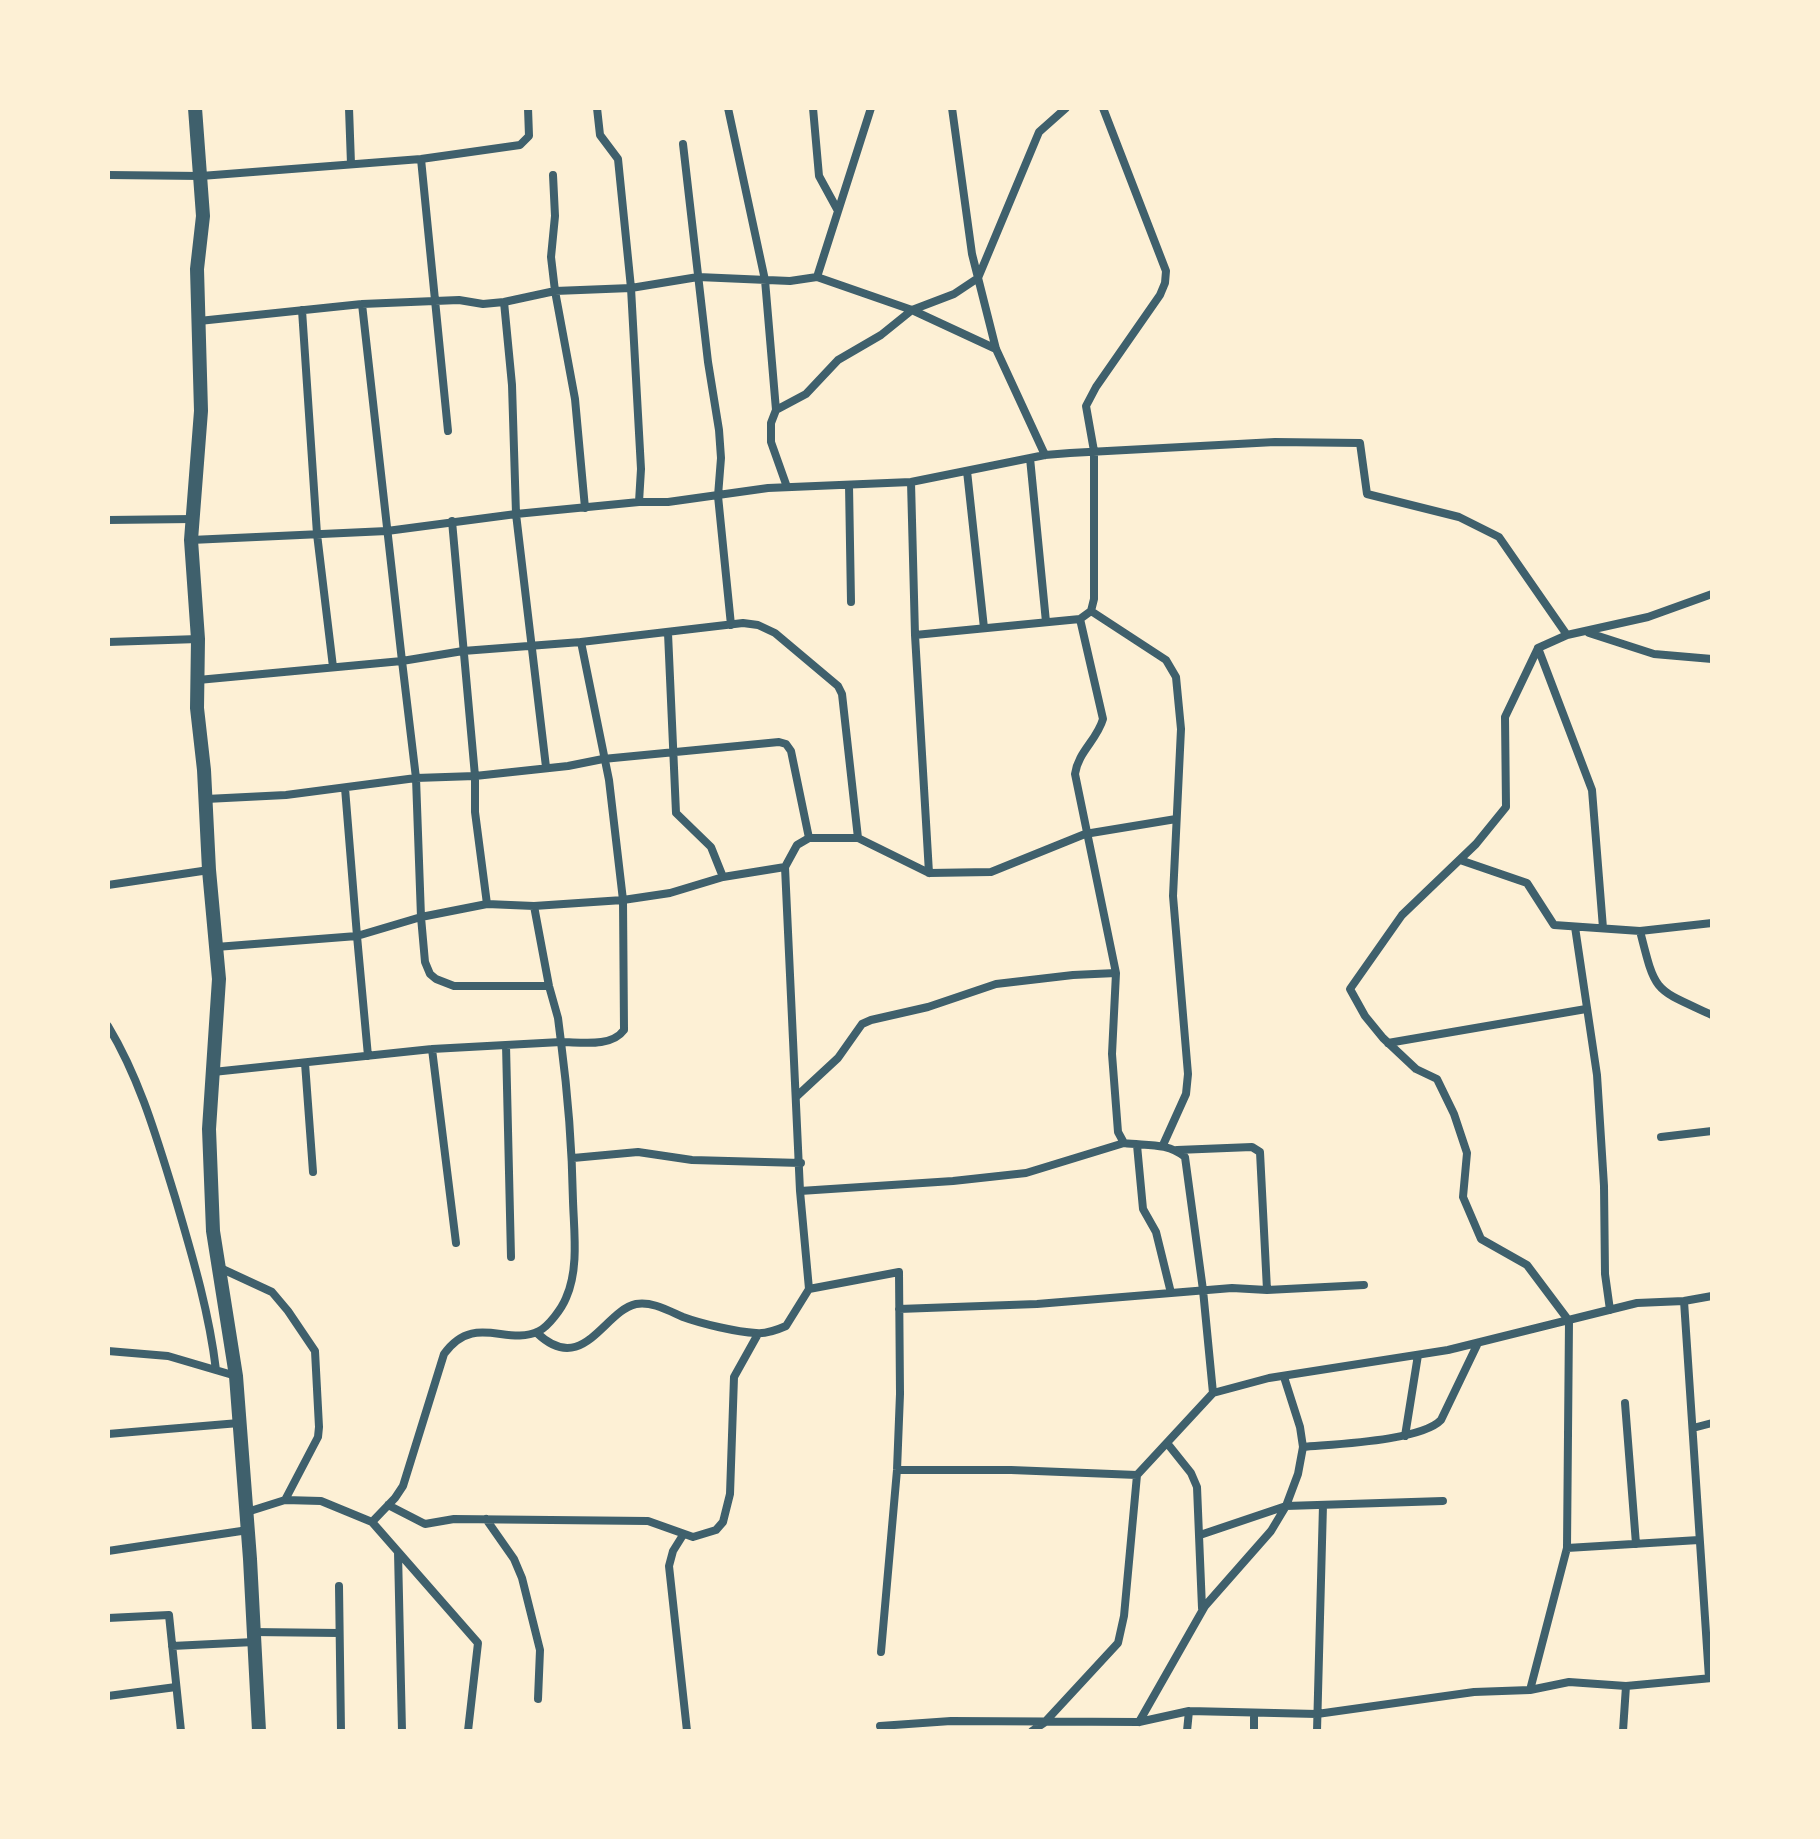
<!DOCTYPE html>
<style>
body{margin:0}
#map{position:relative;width:1820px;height:1839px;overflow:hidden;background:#fdf0d5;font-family:Poppins,sans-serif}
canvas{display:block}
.frame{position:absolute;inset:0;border:110px solid #fdf0d5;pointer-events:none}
</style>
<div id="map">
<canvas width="1820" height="1839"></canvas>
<div class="frame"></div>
</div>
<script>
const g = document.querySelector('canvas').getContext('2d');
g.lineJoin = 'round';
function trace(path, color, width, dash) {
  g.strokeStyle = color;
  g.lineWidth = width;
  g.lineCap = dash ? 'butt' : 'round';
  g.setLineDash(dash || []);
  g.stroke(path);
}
trace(new Path2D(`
 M349 108 351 164
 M597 108 600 135 618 159 631 288 641 469 639 502
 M728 108 765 280 776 410
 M813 108 819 176 837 209
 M952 108 972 254 996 349 1045 455
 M683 144 708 362 719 430 721 458 718 496 731 625
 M421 159 448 431
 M108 175 201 176 421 159 520 145 529 136 528 108
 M553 175 555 216 551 257 555 291 575 399 585 508
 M817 277 871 108
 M504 302 512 385 516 514 546 767
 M302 310 317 534 333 667
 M199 321 362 304 459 300 483 304 504 302 555 291 631 288 698 277 790 281 817 277 912 310 996 349
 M1030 458 1046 622
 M967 471 984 628
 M849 485 851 602
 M787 487 771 442V423L776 410 806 394 838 360 881 335 912 310 954 294 978 278 1039 132 1066 108
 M108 520 193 519
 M452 521 475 776V812L487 904
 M191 540 387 531 516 514 639 502H668L768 488 911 482 1045 455 1070 453 1275 442 1360 443 1367 494 1459 517 1499 537 1567 635
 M1091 611 1166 660 1176 677 1181 729 1173 896 1188 1074 1186 1094 1163 1145
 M1080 619 1091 611 1094 599V451L1086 406 1096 387 1160 295 1165 283 1166 271 1103 108
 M668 633 676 813 711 847 723 877 785 867 800 1191 809 1289 899 1272 900 1394 897 1470 881 1652
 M1589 633 1654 654 1712 659
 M915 635 1080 619 1103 719C1097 740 1078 752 1075 774L1116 973
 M108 642 198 639
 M1538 648 1592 790 1603 928
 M198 680 402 661 362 304
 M345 788 357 936 421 917 487 904 534 906
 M206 799 286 795 416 778 475 776 568 766 603 759 779 742 786 744 791 751 809 838
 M1460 860 1527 883 1554 925 1640 931 1712 923
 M785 867 797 845 809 838H858L929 873 915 635 911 482
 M929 873 991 872 1085 834 1176 819
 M108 885 209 870
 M1575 927 1597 1075 1604 1186 1605 1274 1610 1310
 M1640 931C1656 994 1653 988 1712 1015
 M216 947 357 936 368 1056
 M549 986H454L436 979 430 974 425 962 421 917 416 778 402 661 463 651 581 642 743 623 758 625 775 633 838 686 842 694 858 838
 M108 1026C140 1079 157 1139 175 1197 192 1255 209 1311 216 1370
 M1388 1043 1586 1009
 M506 1045 511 1257
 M432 1049 456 1243
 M305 1063 313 1172
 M213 1072 432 1049 561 1042 558 1018 549 986 534 906 623 900 609 780 581 642
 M797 1096 838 1058 862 1024 871 1020 928 1007 996 984 1073 975 1116 973 1112 1054 1118 1132 1124 1143C1146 1146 1167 1142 1185 1157L1203 1290 1213 1393
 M1661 1137 1712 1131
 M1137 1145 1143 1209 1156 1232 1171 1293
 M1177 1150 1252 1147 1260 1152 1267 1290
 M573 1158 638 1152 692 1160 801 1163
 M800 1191 953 1181 1026 1173 1124 1143
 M218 1267 272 1292 288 1311 315 1351 319 1427 318 1437 285 1500
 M1684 1301 1709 1678
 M899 1309 1037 1304 1232 1288 1267 1290 1364 1285
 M537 1333C583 1377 604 1311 636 1304 652 1301 669 1311 683 1317 702 1324 737 1332 756 1333 766 1334 777 1330 786 1326L809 1289
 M108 1351 168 1356 236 1376
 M1625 1403 1636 1544
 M1693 1428 1712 1423
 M108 1434 239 1423
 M1405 1436 1418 1355
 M1167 1443 1191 1473 1197 1487 1202 1608
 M1303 1447C1334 1444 1421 1441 1441 1420L1478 1343
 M897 1470H1011L1137 1475
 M388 1505 425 1524 454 1519 648 1521 693 1537 716 1530 723 1522 730 1494 734 1377 758 1334
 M247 1512 285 1500 321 1501 372 1522 478 1643 468 1731
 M486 1519 514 1559 522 1578 540 1650 538 1699
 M372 1522 395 1498 403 1486 444 1354C474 1312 507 1347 539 1331 549 1326 562 1308 566 1298 579 1269 574 1232 573 1201 572 1147 568 1095 561 1042 580 1042 611 1048 624 1030L623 900 670 893 723 877
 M683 1535 673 1551 669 1566 687 1731
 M1200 1535 1286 1506 1443 1501
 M1567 1548 1699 1540
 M108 1551 248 1530
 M398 1552 402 1731
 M339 1586 341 1731
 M108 1618 169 1615 181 1731
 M252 1632 339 1633
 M172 1646 254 1642
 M1530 1690 1567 1548 1569 1321 1527 1265 1481 1239 1463 1197 1467 1153 1454 1114 1437 1079 1416 1069 1383 1038 1365 1016 1350 989 1402 915 1476 844 1506 807 1505 717 1538 648 1567 635 1648 617 1712 594
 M108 1696 176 1687
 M1254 1713V1731
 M1139 1722 1205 1606 1271 1531 1286 1506 1298 1474 1303 1447 1300 1427 1284 1377
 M880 1726 951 1721 1139 1722 1189 1711 1317 1714 1474 1692 1530 1690 1569 1682 1626 1686 1712 1678
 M1032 1731 1044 1723 1118 1643 1124 1616 1137 1475 1213 1393 1269 1378 1448 1350 1637 1303 1684 1301 1712 1296
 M1187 1731 1189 1711
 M1317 1731 1323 1505
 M1623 1731 1626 1686`), '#3f606c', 8);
trace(new Path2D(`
 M195 108 203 216 197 269 201 411 191 540 198 639 197 708 204 770 209 870 219 979 209 1129 213 1231 236 1376 250 1559 259 1731`), '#3f606c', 14);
</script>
